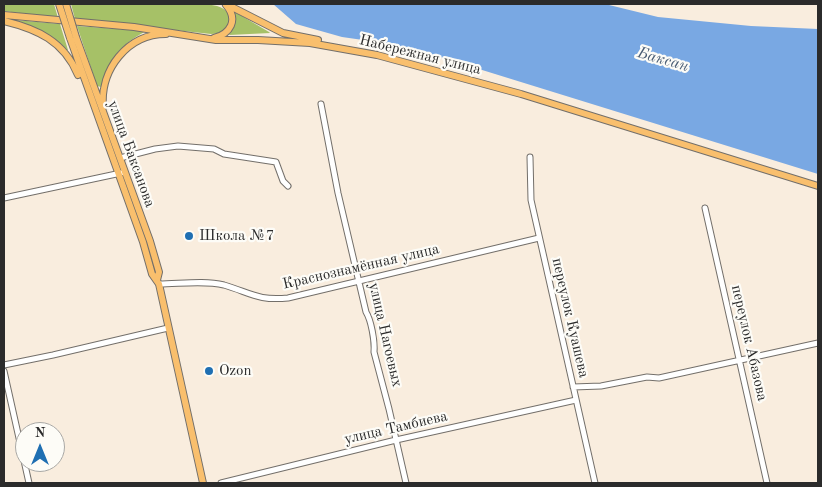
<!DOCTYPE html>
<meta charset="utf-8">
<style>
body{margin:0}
#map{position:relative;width:822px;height:487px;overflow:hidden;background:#f9edde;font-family:"Old Standard TT",serif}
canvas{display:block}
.frame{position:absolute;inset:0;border:5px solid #2b2b2b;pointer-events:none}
.north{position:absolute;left:15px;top:422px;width:50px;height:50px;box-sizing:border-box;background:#fdfcf7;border:1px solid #a9a8a5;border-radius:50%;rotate:0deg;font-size:14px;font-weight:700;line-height:20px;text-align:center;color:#2b2b2b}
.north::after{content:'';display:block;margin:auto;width:18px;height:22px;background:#1f6fb2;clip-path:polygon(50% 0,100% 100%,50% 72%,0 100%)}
</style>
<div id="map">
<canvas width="822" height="487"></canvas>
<div class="frame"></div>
<div class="north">N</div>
</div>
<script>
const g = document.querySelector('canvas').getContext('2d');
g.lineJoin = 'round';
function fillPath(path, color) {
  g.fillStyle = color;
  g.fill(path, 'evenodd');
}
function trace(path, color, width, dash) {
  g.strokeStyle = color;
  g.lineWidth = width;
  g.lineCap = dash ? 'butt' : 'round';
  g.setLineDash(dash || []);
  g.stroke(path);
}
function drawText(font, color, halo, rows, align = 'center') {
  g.font = font + ' "Old Standard TT",serif';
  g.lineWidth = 4.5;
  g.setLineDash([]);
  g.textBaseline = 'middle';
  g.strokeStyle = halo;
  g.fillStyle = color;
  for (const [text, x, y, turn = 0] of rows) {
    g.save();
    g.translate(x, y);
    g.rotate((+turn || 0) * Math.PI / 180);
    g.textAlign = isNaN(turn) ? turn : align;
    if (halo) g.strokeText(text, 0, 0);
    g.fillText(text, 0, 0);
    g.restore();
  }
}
fillPath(new Path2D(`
 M4 4H54L58 18 4 11Z
 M71 4C102 4 132 4 163 4 181 4 200 2 217 6 237 11 231 34 211 34L75 19Z
 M235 12 269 32 270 33 229 35 234 26Z
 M4 19 60 24 68 50 66 51C47 30 31 25 4 19Z
 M77 26 146 31C120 45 109 59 101 87L97 86Z`), '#a6c167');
fillPath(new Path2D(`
 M273 4H605L658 17 751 26 818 29V174L424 52 377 42 342 37 296 24Z`), '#79a8e3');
const minor = new Path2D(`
 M321 104 338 193 366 312C371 320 375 341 374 352L389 409 406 483
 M530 157 531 200 595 483
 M120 158 155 149 178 146 214 149 224 154 276 162 283 181 288 186
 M4 198 121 173
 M705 208 767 483
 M159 284C179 284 204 280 224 285 251 293 258 301 288 298L539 238
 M4 365 53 355 168 328
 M4 371 29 483
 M573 387 601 386 647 377 659 378 818 343
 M221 483 396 440 576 400`);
const major = new Path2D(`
 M226 4 283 33 318 40
 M4 15 134 27 216 40H258L310 43 377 55 521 94 818 186
 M4 21C37 29 64 41 78 75
 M76 37 150 241 159 272 157 280
 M70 38 143 242 152 274 159 284 203 483
 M214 38C230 34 239 20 226 5
 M103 107C100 70 127 34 166 34`);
trace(minor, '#736f6a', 7);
trace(major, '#736f6a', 8);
trace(minor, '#fff', 5);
trace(major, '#f9bf6d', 6);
const majorBridge = new Path2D(`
 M59 4 70 38
 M66 4 76 37`);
trace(majorBridge, '#736f6a', 8, []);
trace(majorBridge, '#f9bf6d', 6);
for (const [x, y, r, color] of [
 [189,236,5,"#1f6fb2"],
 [209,371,5,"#1f6fb2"]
]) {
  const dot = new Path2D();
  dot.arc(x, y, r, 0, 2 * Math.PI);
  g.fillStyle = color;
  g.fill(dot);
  trace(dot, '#fdfcf7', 2);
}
drawText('15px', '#2b2b2b', '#fdfcf7', [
 ["Набережная улица",420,55,14],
 ["улица Баксанова",131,154,70],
 ["Краснознамённая улица",361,267,-13],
 ["переулок Куашева",570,318,77],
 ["улица Нагоевых",385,335,77],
 ["переулок Абазова",749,343,77],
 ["улица Тамбиева",396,428,-13]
]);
drawText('15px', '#2b2b2b', '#fdfcf7', [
 ["Школа №7",199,236],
 ["Ozon",219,371]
], 'left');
drawText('italic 16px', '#4a5d75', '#fdfcf7', [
 ["Баксан",663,60,16]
]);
</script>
